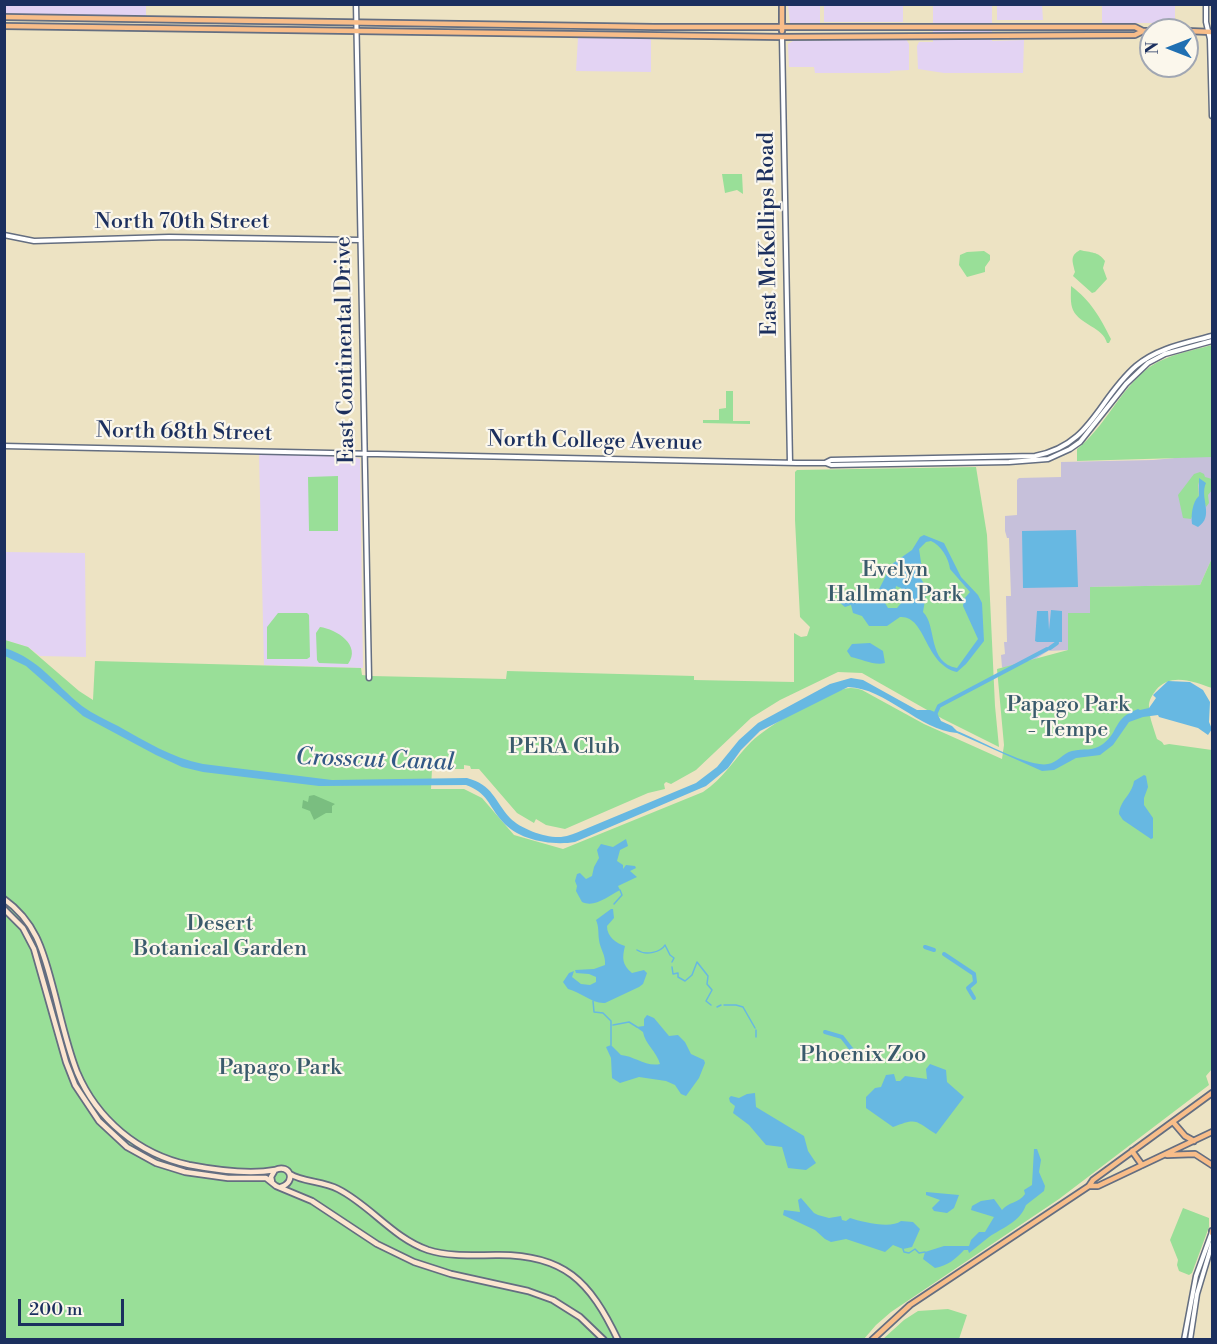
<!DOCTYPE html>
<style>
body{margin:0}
#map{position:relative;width:1217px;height:1344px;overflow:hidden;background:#ede3c3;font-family:"Libre Bodoni",serif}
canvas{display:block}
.frame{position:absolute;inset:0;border:6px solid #1b2f5e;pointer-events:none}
.north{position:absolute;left:1139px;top:18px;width:60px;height:60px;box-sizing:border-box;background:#fbf7ec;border:2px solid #a1a7b3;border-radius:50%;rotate:270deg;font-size:16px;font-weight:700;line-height:24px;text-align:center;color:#1b2f5e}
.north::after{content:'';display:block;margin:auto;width:21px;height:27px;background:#1f6fb2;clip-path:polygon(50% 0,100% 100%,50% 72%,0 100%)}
.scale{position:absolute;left:18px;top:1299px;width:106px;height:27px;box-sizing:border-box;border:3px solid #1b2f5e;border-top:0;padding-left:8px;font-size:18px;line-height:21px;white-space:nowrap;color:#1b2f5e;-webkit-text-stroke:4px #fbf7ec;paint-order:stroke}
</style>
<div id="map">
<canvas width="1217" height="1344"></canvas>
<div class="frame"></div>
<div class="north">N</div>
<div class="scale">200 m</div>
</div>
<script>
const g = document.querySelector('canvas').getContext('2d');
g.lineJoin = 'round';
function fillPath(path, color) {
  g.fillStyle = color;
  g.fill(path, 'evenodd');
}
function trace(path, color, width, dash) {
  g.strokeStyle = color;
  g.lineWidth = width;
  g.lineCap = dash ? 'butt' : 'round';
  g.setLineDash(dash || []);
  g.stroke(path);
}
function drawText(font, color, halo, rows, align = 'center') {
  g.font = font + ' "Libre Bodoni",serif';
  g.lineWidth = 4.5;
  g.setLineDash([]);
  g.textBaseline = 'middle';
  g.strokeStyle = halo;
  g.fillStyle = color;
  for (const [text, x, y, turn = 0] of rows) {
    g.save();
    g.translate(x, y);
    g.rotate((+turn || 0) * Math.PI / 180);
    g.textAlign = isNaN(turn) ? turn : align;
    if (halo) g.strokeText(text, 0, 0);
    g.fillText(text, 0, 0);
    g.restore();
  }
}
fillPath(new Path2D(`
 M5 4H146V16L5 14Z
 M788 5H820V23H790Z
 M824 5H903V22H824Z
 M933 5H992V41L1024 40 1023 73H944L918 69 917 46 919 42H933Z
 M997 5H1042L1043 20H997Z
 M1102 5H1175V23H1102Z
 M578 38H649L651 40V72L576 71Z
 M906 39 909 44V70L890 71V73H815L814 67H789L788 44 793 41Z
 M259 454 355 457 360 459 363 668 264 665Z
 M4 552 85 553 86 657 40 656 28 647 5 640Z`), '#e3d3f3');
fillPath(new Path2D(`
 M1186 457H1212V558L1200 585 1090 587V613L1068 614V650L1048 651 1031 662 1029 660 1004 673 1003 668 1002 667 1001 655 1005 654 1004 642H1007L1006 596H1011L1009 538H1007L1005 531V516L1017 515V480L1019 478 1061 477V462L1153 460Z`), '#c6c0da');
fillPath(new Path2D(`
 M722 174H742L743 194 737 190 725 193Z
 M1080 250C1091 253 1098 251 1105 261L1103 268 1107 279 1095 292 1092 293 1073 276 1075 272C1073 262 1069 256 1080 250Z
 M984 251 990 255V260L985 267V272L967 277 959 265 960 255 967 252Z
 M1071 286C1091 301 1100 317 1111 339L1109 343H1107C1103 327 1080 325 1073 310 1070 303 1071 294 1071 286Z
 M1212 345V457L1077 461V449C1105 427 1119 391 1147 369 1165 355 1191 351 1212 345Z
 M726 391H733V421H750V424L703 423V420H719V409L726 408Z
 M976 467 987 535 995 706 999 747 943 719 862 673 838 672 780 700 751 718 696 770 671 784 666 782 664 784 665 789 648 793 565 829 546 825 536 819 534 823 517 813 479 769H471L470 766 464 765V769H432L431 789H464L482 798 514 835 563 849 703 792C723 779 735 758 751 742 768 725 821 696 844 689 850 687 856 688 862 690L924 724 1002 759 1004 745 997 669 1068 650V613H1090V587L1200 585 1212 558V688C1194 682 1171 672 1156 690 1153 694 1148 701 1149 707 1149 717 1154 729 1157 739L1162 742 1164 745 1169 744 1212 750V1069L1206 1076 1209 1085 1059 1199 891 1312 876 1325 864 1339H5V640L28 647 79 691 93 700 95 661 361 668 362 675 371 676 506 679 507 671 694 676V680L794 682V633L801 637 807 636 810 627 800 617 795 520V472L797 470Z
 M1200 472 1204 474 1205 477 1212 479V490L1208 495 1209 503 1206 507 1198 482 1199 497 1191 519 1183 518 1178 495 1194 474Z
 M338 476V531H309L308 477Z
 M278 613H307L309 615 310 657 307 659H267V627Z
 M320 627C336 629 362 645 348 664L319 663 317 660 316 633Z
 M1183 1208 1209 1218V1227L1192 1273 1189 1275 1179 1271 1177 1265 1178 1260 1170 1240Z
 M948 1309 967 1315 959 1339H883L904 1320 918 1311Z`), '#99df98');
fillPath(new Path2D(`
 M314 795 335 804 332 806V813H326L314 820 310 811 302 808 303 800 308 802 309 796Z`), '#7abe80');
fillPath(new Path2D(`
 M1199 478 1206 483C1199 498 1215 516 1198 527L1192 524C1191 516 1192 502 1199 496Z
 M1076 530 1078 587 1023 588 1022 531Z
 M924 535 944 543 961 577 978 595 982 603 984 641 966 664 957 672C924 664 926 615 900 617L887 626H869L862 616 853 613 851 605 845 607 839 602C847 584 863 601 876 595L892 564 912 550 920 537ZM931 541C941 545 949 559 950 569L970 592 964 599 963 606 978 639 957 668C927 663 937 625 923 612L927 588 921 579 923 575 919 549 926 542ZM896 586 901 588 902 602 897 608H888L885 603C887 596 896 592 896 586Z
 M1051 610 1062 611V642H1037L1035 641 1037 611H1048L1049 630Z
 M870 643 883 651 885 663C875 666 861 659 851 657L847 651 852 644Z
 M5 648C42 661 52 682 82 706 93 714 106 720 118 726 145 741 172 758 203 764L332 780 467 778C493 785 494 800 510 818 521 829 545 838 561 837 569 836 576 833 583 830L696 783 717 767 739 740 758 723 830 684 851 678 863 680 917 710H930L937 713 941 721 952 726 957 731C977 739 1029 768 1048 764 1057 763 1063 753 1072 751 1084 748 1092 752 1103 744 1120 731 1112 719 1138 709L1140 710 1149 708 1156 698 1153 695 1168 681 1190 682 1203 690 1210 702 1209 722 1212 729 1208 735 1198 728 1159 717 1158 715 1143 717 1129 722 1113 745 1100 755 1076 758 1054 770 1042 771 957 733C919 730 886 688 848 687L760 731 741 750 728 768 706 786 575 842C551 846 518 840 502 821 488 805 488 793 466 785L319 786 203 772 182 767 156 755 83 716 26 666 5 656Z
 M1144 775 1146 776 1148 787 1144 798V805L1153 818V838L1151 839 1123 820 1119 814C1120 800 1132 795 1134 781Z
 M626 839 628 846 620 850 617 861 623 865V869L626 865 635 866 636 868 630 871 637 877 618 886 620 890C608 896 595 908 582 902L576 891 577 886 575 881 577 874 580 873 586 879 592 876 594 867 599 858 597 850 601 844 613 847Z
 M611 909H613L614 918 607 926C607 937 616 943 625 946 622 958 622 965 632 973L644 970 647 973 643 984 639 987 605 1003C592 1004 581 992 568 989L563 982 569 973 574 971 572 977 581 984 590 985 596 982V977L589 974 576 973 575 970 594 969 605 965C606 955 600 949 599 940 598 932 599 927 596 920Z
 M647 1015 654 1018 669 1036 678 1035 685 1042 691 1054 704 1060 705 1063 699 1078 686 1096 681 1094 675 1085 666 1081 639 1077 620 1083 612 1078 611 1058 606 1047 611 1045 621 1055C634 1056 646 1067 660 1064 657 1052 645 1044 643 1032L636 1027 644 1026V1019Z
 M930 1064 946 1070 947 1082 964 1097 936 1134C915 1121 918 1117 893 1127L866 1108V1097L875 1088 881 1087 886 1075 894 1074 896 1081H900L905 1076 927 1079 926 1069Z
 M755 1093 756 1107 804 1136 808 1151 816 1163 806 1170 788 1168 782 1147 766 1145 749 1125 733 1113 735 1106 730 1102 729 1098 731 1096 739 1098 747 1094Z
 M1034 1149H1037L1041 1160 1039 1172 1045 1186 1044 1191 1026 1205C1020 1222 1002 1228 989 1237 982 1242 976 1248 969 1253L968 1250H964C956 1259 947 1266 935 1268L923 1259 925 1252 944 1246H969L971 1240 979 1232H985L994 1217 971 1210 972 1206 981 1201 994 1199 1002 1210C1008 1202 1019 1203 1025 1194L1024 1190 1032 1185Z
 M926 1192 959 1195 954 1208 947 1213 934 1211 932 1208 940 1200 926 1195Z
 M801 1198 814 1213 818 1215 829 1218 841 1216 842 1220 846 1221 850 1218C862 1222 891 1229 901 1221L913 1222 920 1229 912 1247 903 1249 893 1245 885 1252 846 1239 831 1242 825 1239 815 1230 783 1215 784 1210 800 1212 798 1200Z`), '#67b8e2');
trace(new Path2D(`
 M614 904 622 895 620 890
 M637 950C646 956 661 952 665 945L670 955 674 958 672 962
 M672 967 673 974 678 973V977L685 981 692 975 697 962 708 976 707 984 712 990 706 1001 711 1005
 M593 1001 594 1012 603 1013 611 1021V1045
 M724 1005H736L743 1007 755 1028
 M717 1007 721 1005
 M613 1025 629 1022 637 1027
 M756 1037V1030
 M903 1249 904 1252 909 1253 915 1249 919 1253 925 1252`), '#67b8e2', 1.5);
trace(new Path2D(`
 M1050 648 1057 643
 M934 717 939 706 1047 649
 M925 947 934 950
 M944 954 974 974 975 982 968 988 974 998
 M825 1032 842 1037 852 1050`), '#67b8e2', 4);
const tertiary = new Path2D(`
 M356 4 369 678
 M1206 4V22L1210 39 1212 116
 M782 37 790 463
 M4 235 34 241 169 237 360 240
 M4 446 797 463H825L831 460 1035 456C1092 445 1097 400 1136 366 1157 348 1186 343 1212 336
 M826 463 831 465 1009 462 1048 459 1070 449 1080 442 1126 384 1148 363 1165 354 1212 341
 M1184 1340 1196 1276 1212 1232
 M1190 1340 1197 1294 1212 1244`);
const secondary = new Path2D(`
 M4 899C35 921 43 950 52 984 60 1013 66 1044 77 1072 97 1119 138 1154 189 1165 215 1170 248 1175 275 1170
 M4 909 23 928 34 949 66 1062 75 1085 99 1121 127 1147 156 1163 185 1172 228 1178H266L276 1186 312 1201 377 1244 414 1262 451 1274 528 1291 553 1300 580 1317 604 1340
 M290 1174C302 1182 323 1181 338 1189 370 1205 393 1238 428 1250 450 1257 474 1255 496 1255 564 1254 590 1281 618 1340
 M272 1182 271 1177 275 1170C290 1163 297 1182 281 1187`);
const primary = new Path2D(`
 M782 4V31
 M4 17 654 27H1135L1143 31
 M4 26 782 37 1135 35 1143 31H1151
 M1187 31 1212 32
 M1173 1122 1185 1136 1194 1141
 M1132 1151 1142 1165
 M1167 1155 1195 1154 1212 1165
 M1089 1186H1098L1212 1132
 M1212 1233V1231
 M872 1340 910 1305 1089 1186 1093 1180 1212 1093`);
trace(tertiary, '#646e81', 7);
trace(secondary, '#646e81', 8);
trace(primary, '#646e81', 8);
trace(tertiary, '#fff', 4);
trace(secondary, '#fce5d0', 4.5);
trace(primary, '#f8bd89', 4.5);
drawText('22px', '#1b2f5e', '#fbf7ec', [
 ["North 70th Street",182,223],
 ["East McKellips Road",769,234,-91],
 ["East Continental Drive",346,350,-91],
 ["North 68th Street",184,433,1],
 ["North College Avenue",595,442,1]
]);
drawText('22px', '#3a5b6c', '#fbf7ec', [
 ["Evelyn",895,571],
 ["Hallman Park",895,596],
 ["Papago Park",1068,706],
 ["- Tempe",1068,731],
 ["PERA Club",564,748],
 ["Desert",220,925],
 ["Botanical Garden",220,950],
 ["Phoenix Zoo",863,1056],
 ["Papago Park",280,1069]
]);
drawText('italic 24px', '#325886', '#fbf7ec', [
 ["Crosscut Canal",375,761,2]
]);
</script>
